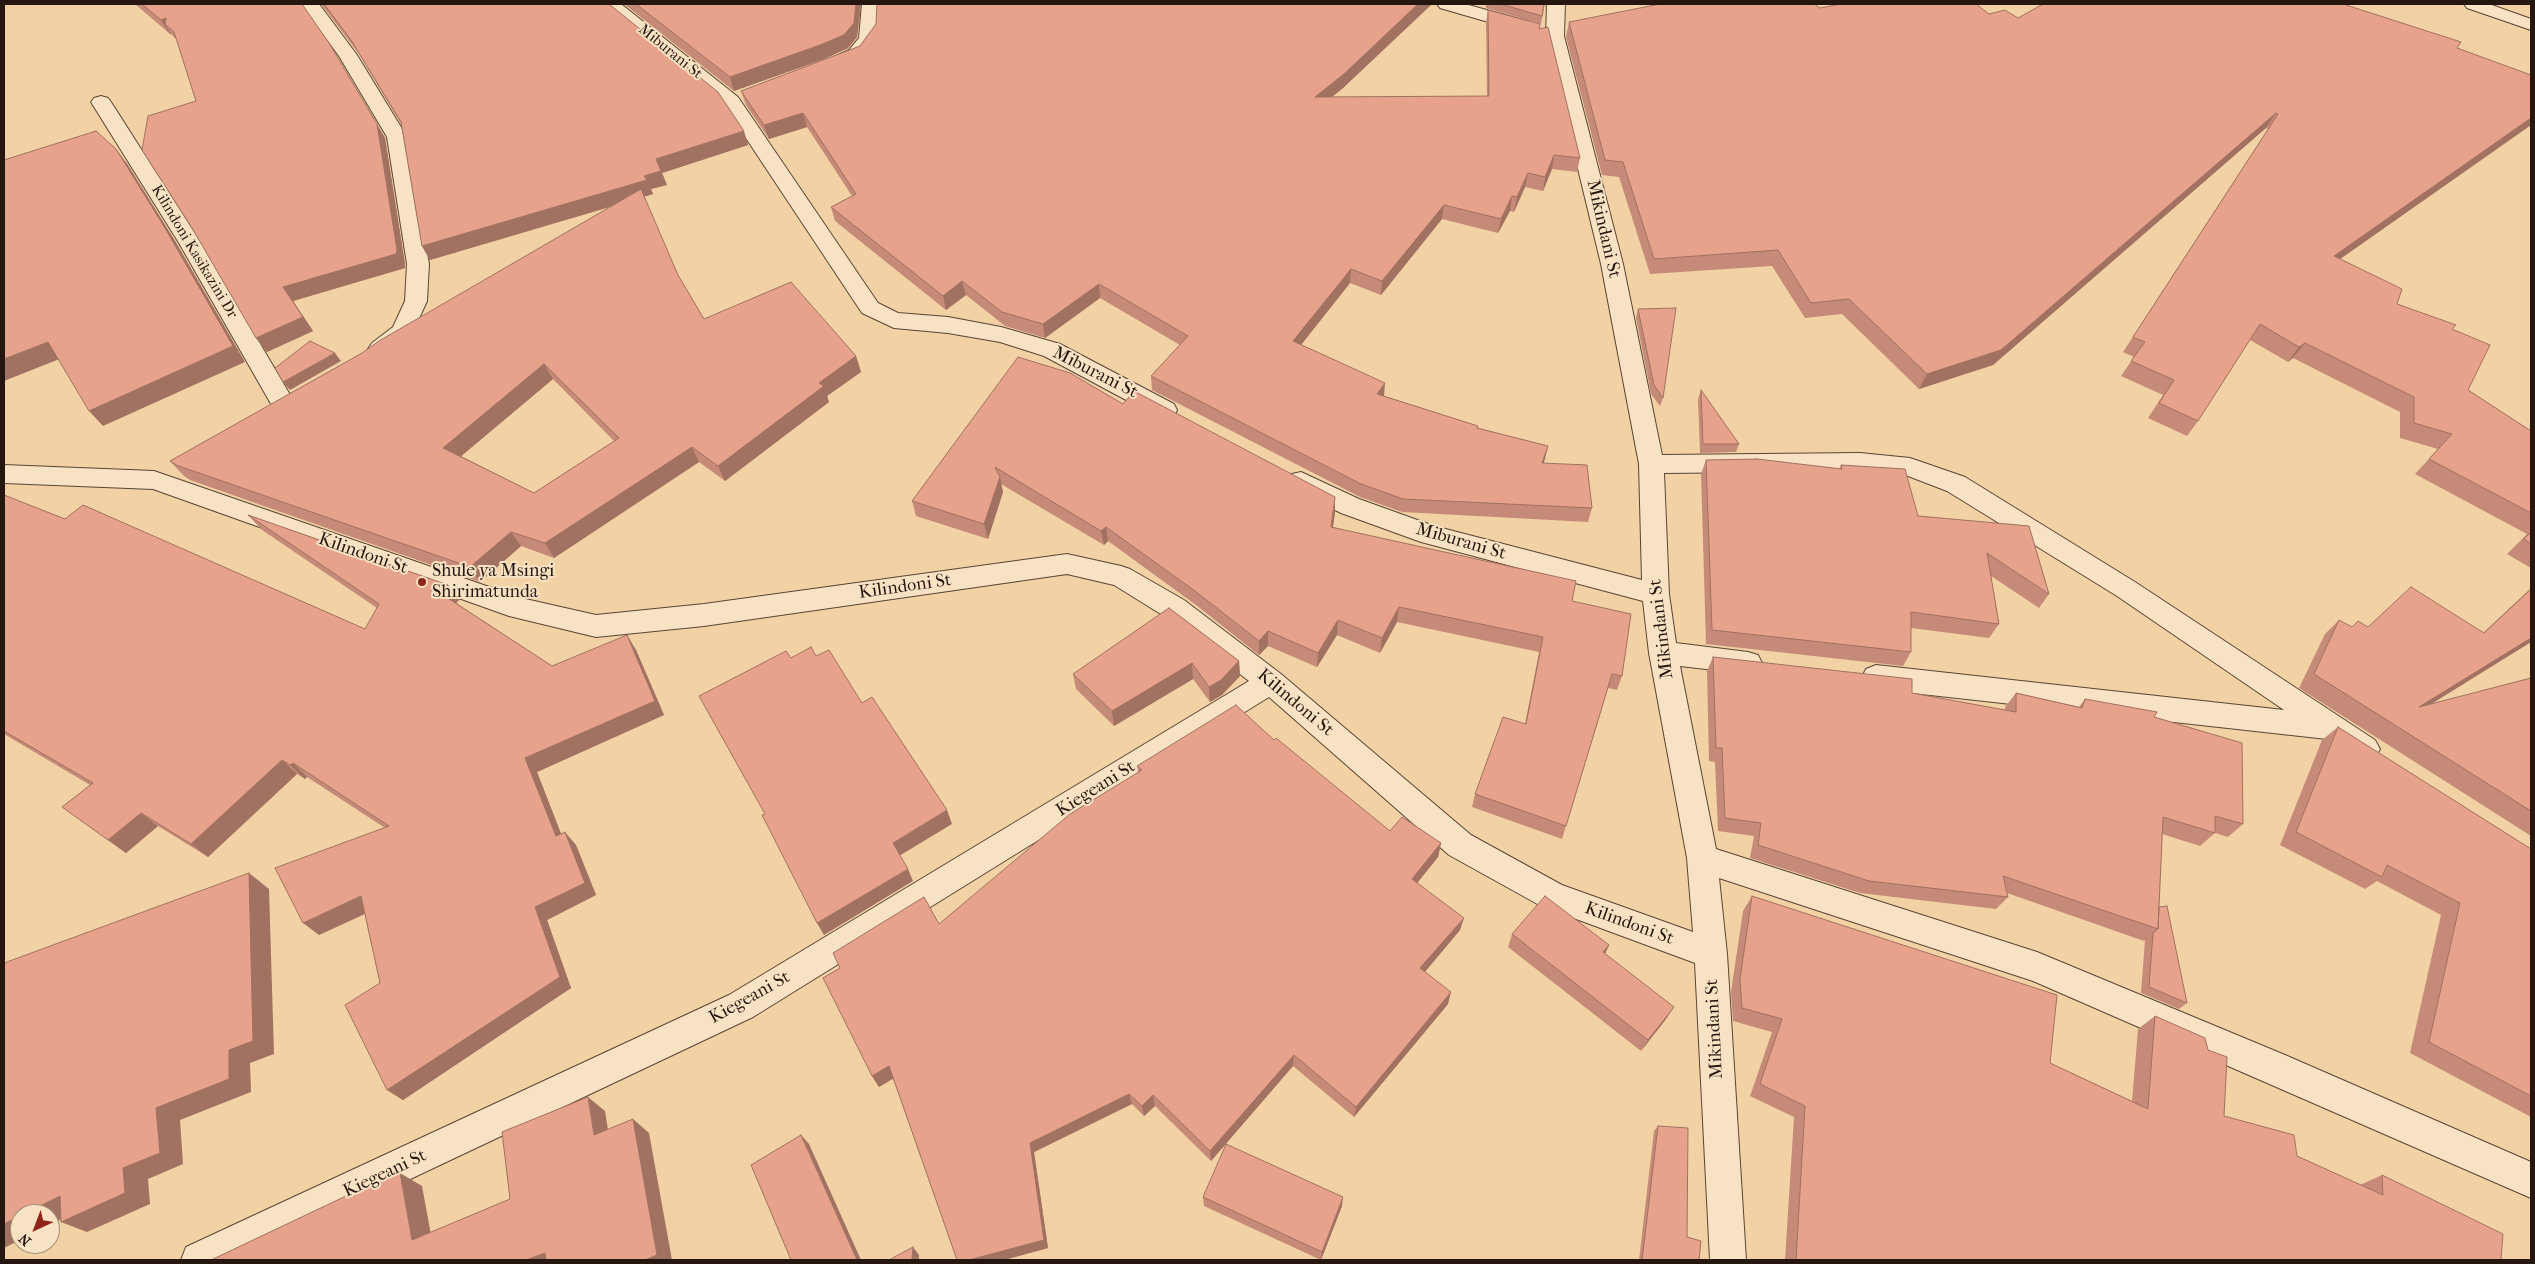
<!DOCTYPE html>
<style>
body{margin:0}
#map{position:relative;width:2535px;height:1264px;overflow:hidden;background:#f2d2a5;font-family:"IM FELL French Canon",serif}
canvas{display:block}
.frame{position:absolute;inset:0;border:5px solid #25160f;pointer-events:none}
.north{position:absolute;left:10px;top:1204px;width:50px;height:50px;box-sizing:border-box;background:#f7e2c4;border:1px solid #a3907c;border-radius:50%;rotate:223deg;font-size:14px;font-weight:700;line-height:20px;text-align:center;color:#25160f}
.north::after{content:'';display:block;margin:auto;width:18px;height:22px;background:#8f2418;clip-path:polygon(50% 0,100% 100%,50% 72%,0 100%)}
</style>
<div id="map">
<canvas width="2535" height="1264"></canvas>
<div class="frame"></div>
<div class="north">N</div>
</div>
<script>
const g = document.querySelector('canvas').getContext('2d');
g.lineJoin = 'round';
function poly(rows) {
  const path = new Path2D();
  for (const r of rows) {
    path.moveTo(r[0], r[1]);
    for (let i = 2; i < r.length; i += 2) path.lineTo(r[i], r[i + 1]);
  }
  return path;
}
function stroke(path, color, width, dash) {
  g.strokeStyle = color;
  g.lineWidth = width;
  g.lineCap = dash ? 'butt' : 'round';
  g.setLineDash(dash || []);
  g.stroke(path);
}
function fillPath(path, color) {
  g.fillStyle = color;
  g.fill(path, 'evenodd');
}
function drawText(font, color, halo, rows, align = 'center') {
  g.font = font + ' "IM FELL French Canon",serif';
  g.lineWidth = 4;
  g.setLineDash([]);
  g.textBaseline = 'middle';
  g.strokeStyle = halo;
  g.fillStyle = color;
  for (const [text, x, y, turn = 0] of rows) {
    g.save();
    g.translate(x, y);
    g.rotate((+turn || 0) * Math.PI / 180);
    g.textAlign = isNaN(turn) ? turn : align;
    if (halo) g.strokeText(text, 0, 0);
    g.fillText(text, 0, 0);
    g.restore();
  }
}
const street = poly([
 [301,4,319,4,357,55,407,137,429,264,427,301,411,336,388,355,380,357,372,355,368,349,372,343,393,327,405,301,407,264,387,137,339,56,301,4],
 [601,4,621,4,738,97,878,303,898,313,948,317,1001,327,1060,344,1174,404,1177,410,1174,416,1165,418,1156,416,1044,356,1000,342,948,333,894,328,862,313,724,105,601,4],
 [862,4,880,4,877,38,863,58,845,65,838,63,836,59,838,55,849,50,859,38,862,4],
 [1437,4,1465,4,1530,22,1532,26,1530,30,1523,32,1440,8,1437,4],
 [1547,4,1565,4,1564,36,1623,264,1662,455,1860,453,1910,458,1965,477,2135,582,2375,740,2380,749,2375,758,2365,761,2355,758,2327,739,1876,689,1866,685,1862,677,1866,669,1876,665,2284,710,2117,596,1947,491,1908,476,1860,471,1664,473,1669,594,1676,643,1748,652,1758,655,1762,663,1758,671,1748,674,1680,666,1716,849,2037,952,2285,1055,2531,1162,2531,1198,2033,981,1719,878,1727,954,1746,1260,1710,1260,1695,963,1541,906,1449,855,1269,697,753,1017,239,1260,181,1260,186,1247,729,995,1249,681,1164,616,1114,585,1067,574,704,626,596,637,509,616,153,489,4,483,4,465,154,471,521,598,596,615,704,604,1067,554,1121,566,1130,569,1184,600,1281,674,1471,835,1562,885,1693,932,1687,858,1649,653,1643,601,1421,542,1341,513,1292,488,1288,481,1292,474,1301,472,1359,499,1434,526,1642,580,1639,464,1601,264,1546,36,1547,4],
 [2464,4,2489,4,2531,19,2531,30,2467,8,2464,4],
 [101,96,108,98,111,102,201,243,296,405,293,411,284,413,275,411,179,243,91,102,94,98,101,96]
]);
stroke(street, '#584534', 2);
fillPath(street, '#f7e2c4');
fillPath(poly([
 [135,4,302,4,385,138,405,264,405,268,293,301,313,331,267,352,256,338,196,101,177,40,171,34,170,34],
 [321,4,609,4,748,145,662,173,667,185,651,189,653,194,644,197,678,275,704,319,856,356,861,372,827,396,829,402,725,481,699,462,554,558,521,546,480,582,190,480,184,476,170,461,362,353,610,207,430,260,422,246,401,124,359,54],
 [553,379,614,441,534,493,461,456],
 [624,4,861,4,857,37,848,48,824,59,734,91],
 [877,4,1432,4,1343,88,1332,97,1487,96,1486,23,1488,10,1539,29,1580,158,1577,172,1552,169,1543,191,1525,187,1514,212,1510,211,1498,233,1442,219,1381,295,1350,283,1301,345,1384,396,1478,426,1478,428,1548,446,1543,463,1592,508,1588,522,1402,512,1360,497,1152,390,1151,376,1180,345,1100,298,1045,338,1005,326,966,295,946,310,835,221,831,207,852,196,807,127,769,139,746,105,741,91,860,46,876,24],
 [1486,4,1545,4,1541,24,1486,8],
 [1820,8,1989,14,2018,18,2457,48,2531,125,2340,259,2397,304,2453,329,2468,390,2531,431,2531,568,2507,554,2527,534,2415,474,2438,449,2400,438,2400,412,2293,358,2288,362,2250,340,2198,421,2187,436,2148,418,2163,395,2121,376,2134,357,2123,352,2268,129,2266,128,1993,365,1919,389,1842,314,1805,318,1772,266,1650,274,1619,177,1602,175,1566,37,1569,22],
 [1638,309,1663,398,1660,406,1651,394,1636,318],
 [1701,390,1739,444,1736,452,1700,453,1698,399],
 [1123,404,1335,512,1333,527,1572,601,1622,676,1617,690,1608,688,1562,839,1472,807,1475,794,1525,724,1539,652,1397,622,1380,653,1337,635,1317,667,1268,646,1259,655,1196,605,1108,541,1104,545,1001,484,1003,492,988,539,916,516,912,501],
 [1706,460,1839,469,1841,465,1918,516,2029,526,2049,594,2039,608,1991,576,1999,624,1989,638,1911,628,1911,652,1903,666,1706,644,1701,474],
 [4,495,65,519,365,629,377,608,262,530,248,515,448,585,459,600,456,603,552,666,636,650,664,715,537,772,561,834,576,845,596,895,547,920,571,988,403,1100,387,1090,380,983,365,914,319,935,385,828,307,777,305,779,297,774,208,857,158,826,126,853,62,807,90,785,4,734],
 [2531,588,2531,642,2430,705,2531,678,2531,836,2299,688,2325,634,2339,620,2352,627,2483,633],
 [1169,608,1239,661,1240,676,1222,695,1210,702,1193,679,1114,726,1076,689,1073,674],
 [1713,657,2005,710,2005,707,2016,693,2079,707,2085,699,2154,717,2243,824,2228,837,2215,833,2200,846,2162,834,2159,907,2187,1003,2179,1009,2141,993,2145,940,2144,941,2007,893,2008,897,1996,909,1860,893,1750,858,1754,836,1718,831,1715,762,1709,761,1707,671],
 [2338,727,2531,849,2531,1117,2410,1053,2441,915,2377,881,2365,889,2280,845,2322,740],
 [1274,740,1390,831,1441,843,1438,857,1417,883,1460,930,1425,972,1448,1004,1354,1117,1293,1066,1211,1161,1155,1106,1144,1116,1132,1104,1034,1152,1048,1248,1004,1260,957,1260,893,1078,879,1087,872,1076,939,924,1138,772,1137,766],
 [1752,896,2050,1063,2132,1101,2138,1029,2155,1016,2224,1116,2297,1156,2360,1185,2382,1175,2501,1260,1785,1260,1794,1117,1750,1096,1772,1032,1733,1021,1731,992,1743,911],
 [1512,934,1609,945,1605,954,1666,1019,1641,1051,1508,947],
 [1658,1126,1687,1237,1699,1260,1639,1260,1654,1131],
 [1203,1197,1342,1206,1321,1260,1204,1206]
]), '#c68b78');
fillPath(poly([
 [856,4,861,4,857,37,848,48,824,59,734,91,730,77],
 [1418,4,1432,4,1343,88,1314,111,1315,97],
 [166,18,165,24,171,34,170,34,161,20],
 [803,113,807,127,769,139,764,125],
 [2276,113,2266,128,1993,365,1919,389,1927,374],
 [2531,118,2531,125,2323,271,2334,256],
 [377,124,385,138,405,264,405,268,293,301,313,331,267,352,256,338,283,287],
 [744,131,748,145,662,173,667,185,651,189,653,194,430,260,422,246,656,159],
 [116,149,128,165,177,244,245,362,103,426,89,411],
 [1554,155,1552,169,1543,191,1545,177],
 [1528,173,1525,187,1514,212,1517,197],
 [1512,196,1510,211,1498,233,1501,219],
 [1444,205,1442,219,1381,295,1382,281],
 [1351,269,1350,283,1293,355,1293,341],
 [962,281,966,295,946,310,943,296],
 [1099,284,1100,298,1045,338,1043,324],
 [48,342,62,358,4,381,4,359],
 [2305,343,2293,358,2288,362,2299,347],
 [335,353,341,361,290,390,283,382],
 [856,356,861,372,827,396,829,402,725,481,718,466,819,383],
 [544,364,553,379,453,463,443,448],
 [1385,383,1384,397,1377,394],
 [1548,446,1545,459,1539,477,1542,463],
 [692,447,699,462,554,558,545,543],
 [1000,477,1003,492,988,539,984,524],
 [1335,497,1335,512,1331,542,1331,527],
 [1106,527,1108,541,1104,545,1101,531],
 [511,532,521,546,480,582,470,567],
 [448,585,459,600,451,608,440,593],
 [1399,607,1397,622,1380,653,1382,638],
 [1338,620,1337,635,1317,667,1318,653],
 [1268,631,1268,646,1259,655,1259,641],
 [627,635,636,650,664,715,537,772,567,849,556,836,525,758],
 [2531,638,2531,642,2403,721,2419,707],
 [1239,661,1240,676,1222,695,1210,702,1209,687],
 [1192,663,1193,679,1114,726,1112,711],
 [282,760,297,774,208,857,191,844],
 [293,763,307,777,305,779,290,765],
 [947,810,952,824,899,856,893,843],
 [141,813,158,826,126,853,108,840],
 [565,832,576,845,596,895,547,920,571,988,403,1100,387,1090,535,907],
 [1441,843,1438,857,1410,892,1412,879],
 [908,869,913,881,824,935,817,923],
 [249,873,269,889,274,1054,250,1063,251,1092,180,1120,183,1164,148,1179,150,1204,87,1232,61,1222,156,1108,229,1050],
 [361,896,375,909,319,935,303,923],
 [1464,918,1460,930,1418,980,1420,968],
 [1609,945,1603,958,1603,952],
 [1451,992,1448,1004,1354,1117,1356,1107],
 [1674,1007,1666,1019,1641,1051,1648,1040],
 [1294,1055,1293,1066,1211,1161,1210,1151],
 [889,1066,896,1077,879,1087,872,1076],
 [1129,1094,1132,1104,1034,1152,1048,1248,1004,1260,969,1260,1030,1143],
 [1153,1095,1155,1106,1144,1116,1142,1106],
 [588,1097,605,1111,611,1148,594,1135],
 [633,1119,649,1133,672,1260,645,1260],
 [801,1135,809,1144,861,1260,857,1260],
 [400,1173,422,1186,434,1251,412,1240],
 [60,1196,86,1207,50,1225,50,1214,24,1214],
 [1343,1197,1342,1206,1321,1260,1322,1252],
 [20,1216,20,1240,4,1248,4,1224],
 [913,1247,919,1255,919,1260,912,1260],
 [545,1253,558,1260,526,1260]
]), '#a17161');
const building = poly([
 [142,4,302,4,329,43,377,124,397,250,396,254,283,287,303,317,256,338,192,228,142,150,148,116,196,101,174,32,165,24,166,18,161,20,142,4],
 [324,4,609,4,718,92,744,131,656,159,661,171,644,176,647,180,422,246,401,122,351,40,324,4],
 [636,4,856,4,854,23,844,35,820,45,730,77,636,4],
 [877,4,1418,4,1344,74,1315,97,1489,96,1488,10,1540,24,1539,29,1548,27,1580,158,1554,155,1545,177,1528,173,1517,197,1512,196,1501,219,1444,205,1382,281,1351,269,1293,341,1385,383,1377,394,1478,426,1477,428,1548,446,1542,463,1587,465,1592,508,1403,499,1361,484,1151,376,1188,336,1099,284,1043,324,1002,312,962,281,943,296,831,207,856,194,803,113,764,125,741,91,860,46,876,24,877,4],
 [1501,4,1544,4,1542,16,1501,4],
 [1660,4,1814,4,1820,8,1841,4,1976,4,1989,14,2005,10,2018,18,2043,4,2343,4,2461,42,2457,48,2531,75,2531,118,2334,256,2402,289,2397,304,2456,325,2452,329,2490,345,2468,390,2531,431,2531,513,2429,459,2452,434,2414,423,2414,397,2305,343,2299,347,2260,324,2198,421,2159,403,2174,380,2131,361,2145,342,2133,337,2278,114,2276,113,2001,350,1927,374,1849,299,1811,303,1778,250,1654,259,1623,162,1605,160,1569,22,1660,4],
 [96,131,116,149,165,228,233,346,89,411,48,342,4,359,4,160,96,131],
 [641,189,678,275,704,319,791,282,856,356,819,383,824,386,718,466,692,447,545,543,511,532,470,567,176,465,170,461,362,353,379,341,641,189],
 [544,364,619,438,534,493,443,448,544,364],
 [1676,308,1663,398,1654,385,1638,309,1676,308],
 [310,341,335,353,283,382,275,368,310,341],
 [1018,357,1070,373,1123,404,1134,391,1335,497,1331,527,1576,581,1572,601,1631,614,1622,676,1612,674,1566,826,1475,794,1503,717,1526,724,1543,637,1399,607,1382,638,1338,620,1318,653,1268,631,1259,641,1195,591,1106,527,1101,531,995,467,1000,477,984,524,912,501,1018,357],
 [1701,390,1739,444,1703,444,1701,390],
 [1757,459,1842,469,1841,465,1905,469,1918,516,2029,526,2049,594,1987,553,1999,624,1911,612,1911,652,1712,630,1706,460,1757,459],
 [4,495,65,519,83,505,365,629,379,604,248,515,448,585,440,593,552,666,627,635,655,701,525,758,556,836,565,832,585,883,535,907,560,977,387,1090,345,1005,380,983,361,896,303,923,275,868,389,826,293,763,290,765,282,760,191,844,141,813,108,840,62,807,93,783,4,731,4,495],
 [2531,532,2531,544,2524,539,2531,532],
 [2411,587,2484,633,2531,589,2531,638,2419,707,2531,678,2531,811,2314,674,2339,620,2352,627,2358,621,2368,627,2411,587],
 [1169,608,1239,661,1221,680,1209,687,1192,663,1112,711,1073,674,1169,608],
 [811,647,816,656,829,650,862,703,872,697,947,810,893,843,908,869,817,923,762,815,765,814,699,696,786,651,791,658,811,647],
 [1713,657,1912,679,1912,693,2016,712,2016,693,2082,708,2085,699,2157,712,2154,717,2242,743,2243,824,2215,816,2215,833,2163,817,2158,929,2003,876,2008,897,1869,881,1758,845,1761,823,1725,818,1722,748,1716,748,1713,657],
 [1236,705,1274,740,1276,738,1390,831,1402,817,1441,843,1412,879,1464,918,1420,968,1451,992,1356,1107,1294,1055,1210,1151,1153,1095,1142,1106,1129,1094,1030,1143,1044,1240,969,1260,957,1260,889,1066,872,1076,823,978,840,968,833,953,924,897,939,924,1070,814,1142,770,1137,766,1236,705],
 [2338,727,2531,849,2531,1096,2429,1042,2460,903,2387,865,2382,877,2296,832,2338,727],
 [249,873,253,1041,229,1050,229,1079,156,1108,160,1153,123,1168,125,1193,61,1222,60,1196,24,1214,20,1214,20,1216,4,1224,4,963,249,873],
 [1545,896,1609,945,1603,952,1674,1007,1648,1040,1512,934,1545,896],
 [1752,896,2057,995,2050,1063,2148,1109,2155,1016,2205,1038,2208,1050,2227,1057,2224,1116,2294,1135,2297,1156,2383,1195,2382,1175,2503,1234,2501,1260,1796,1260,1805,1106,1760,1084,1782,1019,1742,1008,1740,979,1752,896],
 [2167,906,2187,1003,2149,987,2153,933,2158,929,2159,907,2167,906],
 [588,1097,594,1135,633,1119,657,1255,645,1260,546,1260,545,1253,526,1260,211,1260,365,1187,400,1173,412,1240,510,1199,502,1132,588,1097],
 [1658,1126,1688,1128,1687,1237,1701,1241,1699,1260,1642,1260,1658,1126],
 [801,1135,857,1260,791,1260,751,1165,801,1135],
 [1226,1144,1343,1197,1322,1252,1203,1197,1226,1144],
 [913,1247,912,1260,889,1260,913,1247]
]);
fillPath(building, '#e6a28b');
stroke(building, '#a17161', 1);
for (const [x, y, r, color] of [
 [422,582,5,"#8f2418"]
]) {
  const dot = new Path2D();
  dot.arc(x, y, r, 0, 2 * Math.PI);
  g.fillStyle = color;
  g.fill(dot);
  stroke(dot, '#f7e2c4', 2);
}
drawText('15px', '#25160f', '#f7e2c4', [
 ["Miburani St",670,52,39],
 ["Kilindoni Kasikazini Dr",194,252,59]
]);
drawText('18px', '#25160f', '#f7e2c4', [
 ["Mikindani St",1603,229,77],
 ["Miburani St",1095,373,27],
 ["Miburani St",1461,542,16],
 ["Kilindoni St",363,554,19],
 ["Kilindoni St",905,587,-8],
 ["Mikindani St",1662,629,-97],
 ["Kilindoni St",1295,703,40],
 ["Kiegeani St",1096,789,-32],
 ["Kilindoni St",1629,924,20],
 ["Kiegeani St",750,998,-29],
 ["Mikindani St",1715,1029,-93],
 ["Kiegeani St",385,1174,-25]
]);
drawText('18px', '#25160f', '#f7e2c4', [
 ["Shule ya Msingi",432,572],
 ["Shirimatunda",432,593]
], 'left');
</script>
